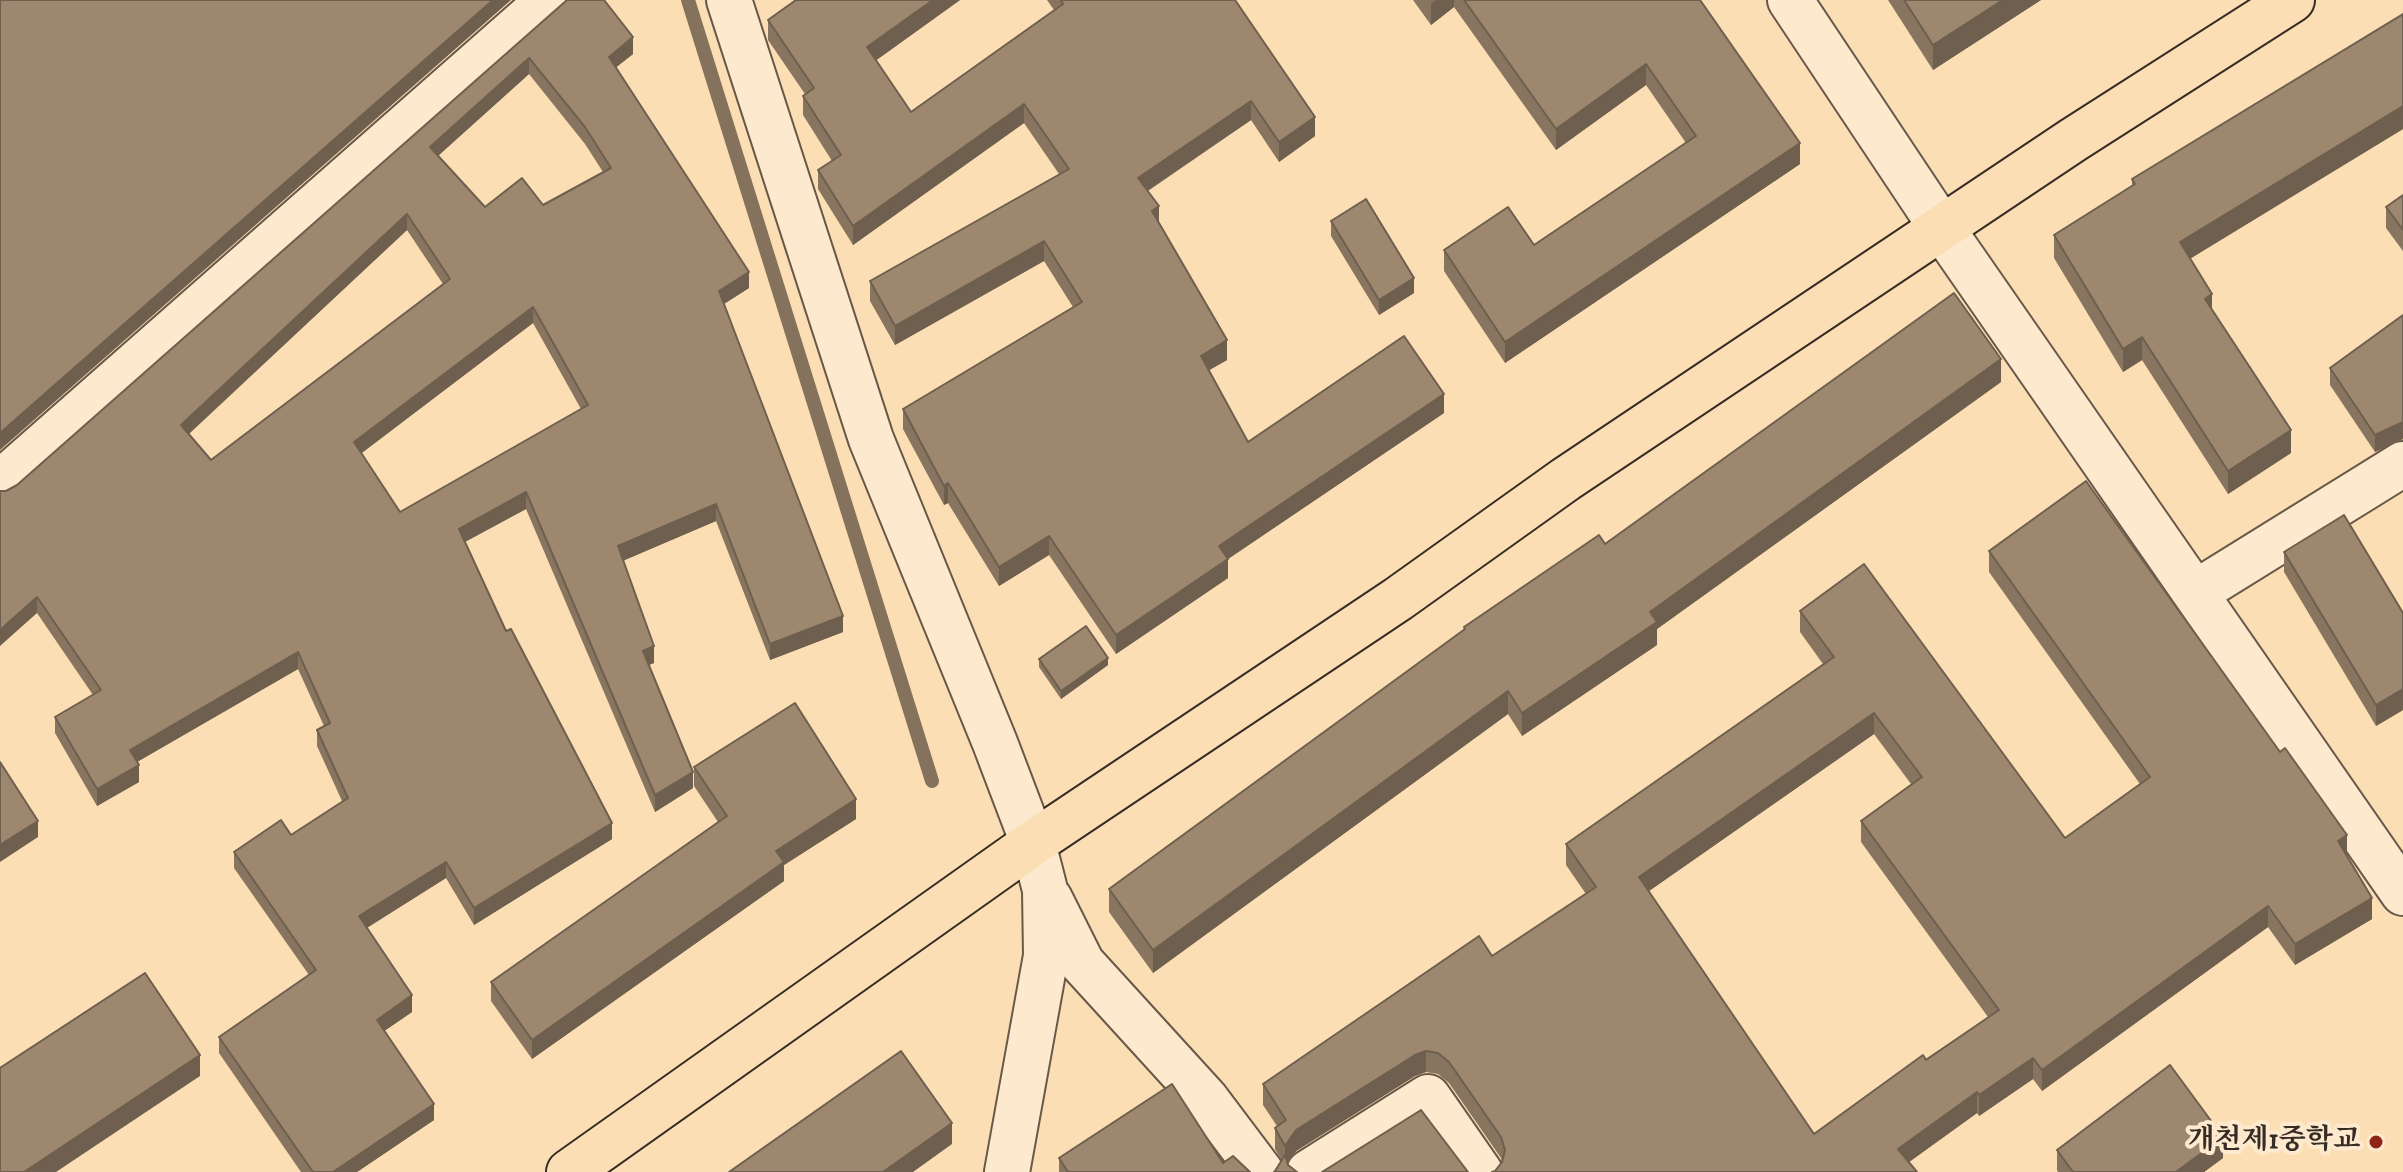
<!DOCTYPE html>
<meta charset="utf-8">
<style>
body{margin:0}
canvas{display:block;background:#fcdeb4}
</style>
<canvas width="2403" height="1172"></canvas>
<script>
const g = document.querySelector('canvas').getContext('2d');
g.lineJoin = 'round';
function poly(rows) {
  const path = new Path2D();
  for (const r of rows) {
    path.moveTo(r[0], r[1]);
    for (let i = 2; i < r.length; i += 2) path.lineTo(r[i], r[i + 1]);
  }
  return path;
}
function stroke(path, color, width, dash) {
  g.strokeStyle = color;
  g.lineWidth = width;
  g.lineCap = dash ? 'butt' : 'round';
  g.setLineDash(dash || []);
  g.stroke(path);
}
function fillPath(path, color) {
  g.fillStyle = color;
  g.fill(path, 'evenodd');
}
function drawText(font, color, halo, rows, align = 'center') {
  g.font = font + ' "IM FELL DW Pica","Noto Serif KR",serif';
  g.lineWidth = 8;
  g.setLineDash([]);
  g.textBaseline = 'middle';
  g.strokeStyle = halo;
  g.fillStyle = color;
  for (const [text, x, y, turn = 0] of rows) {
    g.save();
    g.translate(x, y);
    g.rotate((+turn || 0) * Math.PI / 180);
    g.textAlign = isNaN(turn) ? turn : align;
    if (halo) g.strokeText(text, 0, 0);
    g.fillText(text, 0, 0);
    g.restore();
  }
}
stroke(poly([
 [688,0,932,781]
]), '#85725d', 14);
const minor = poly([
 [729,0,871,439,995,743,1033,843,1045,890,1046,956,1007,1172],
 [1790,0,1941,227,2403,893],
 [0,483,549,0],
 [2195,593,2403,464],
 [1050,899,1082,963,1206,1099,1261,1172],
 [1309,1172,1428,1097,1480,1172]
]);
const major = poly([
 [569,1172,1033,843,1398,599,1566,479,2073,140,2292,0]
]);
stroke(minor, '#685849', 48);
stroke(major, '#372b25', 48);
stroke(minor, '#fdeace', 44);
stroke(major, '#fcdeb4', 44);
fillPath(poly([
 [796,0,960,0,876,60,911,112,1054,10,1047,0,1235,0,1315,136,1279,162,1251,120,1148,191,1159,224,1227,360,1209,370,1248,442,1444,413,1228,559,1228,578,1116,654,1049,555,999,586,948,503,944,505,903,429,903,409,1073,307,1044,261,895,345,870,301,870,281,1059,174,1024,123,853,245,818,189,818,170,832,161,803,115,803,96,805,94,768,40,768,20],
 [1413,0,1700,0,1800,164,1505,363,1444,271,1444,250,1534,245,1686,143,1646,85,1556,150,1454,7,1431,25],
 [1888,0,2041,0,1933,70],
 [566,2,633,54,616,67,749,288,724,304,843,632,770,660,716,521,624,560,654,663,649,665,693,788,655,812,526,509,465,542,506,631,612,839,474,925,446,878,366,928,412,1012,384,1031,434,1120,357,1172,301,1172,219,1053,219,1037,309,975,234,868,234,852,291,835,342,801,317,746,317,730,324,726,298,669,137,762,139,782,97,806,55,733,55,717,93,695,37,613,6,491,17,485],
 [529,74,585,144,603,172,543,205,485,207,438,156],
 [407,230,443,284,211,460,189,434],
 [533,323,581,409,400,512,361,453],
 [2403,14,2403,129,2190,258,2212,310,2291,453,2228,494,2142,360,2123,372,2054,258,2054,235,2132,187,2132,179],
 [2403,195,2403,251,2386,228,2386,207],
 [1331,221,1414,293,1379,315,1331,236],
 [2330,368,2403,439,2375,452,2330,385],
 [2001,382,1657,629,1657,645,1522,736,1508,714,1153,973,1109,912,1109,889,1464,630,1464,627,1605,544],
 [1989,551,2347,856,2372,919,2295,965,2268,927,2042,1091,2033,1079,1979,1116,1977,1113,1909,1162,1495,1171,1502,1162,1501,1158,1449,1083,1438,1074,1426,1072,1415,1076,1296,1151,1288,1163,1282,1161,1275,1149,1275,1128,1277,1126,1263,1105,1263,1084,1492,956,1586,894,1566,865,1566,844,1823,664,1800,632,1800,611,2065,838,2140,784,1989,572],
 [1874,734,1911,784,1861,821,1861,842,1988,1017,1814,1134,1649,891],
 [2284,552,2403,613,2403,710,2376,726,2284,572],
 [1039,659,1108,665,1061,699,1039,667],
 [694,767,856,819,784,865,784,881,532,1059,491,1001,491,982,718,822,694,786],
 [2057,1150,2223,1158,2204,1172,2058,1172,2057,1170],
 [1059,1158,1223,1163,1250,1172,1059,1172]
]), '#87755f');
fillPath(poly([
 [493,0,511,0,0,450,0,433],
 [933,0,960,0,867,67,867,47],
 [1436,0,1454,0,1454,7,1431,25,1431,4],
 [2003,0,2041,0,1933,70,1933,45],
 [633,37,633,54,609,73,609,57],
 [529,58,529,74,430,163,430,147],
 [1646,64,1646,85,1556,150,1556,129],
 [1251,101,1251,120,1138,197,1138,178],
 [1024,104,1024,123,853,245,853,226],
 [2403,106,2403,129,2180,265,2180,242],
 [1315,117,1315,136,1279,162,1279,142],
 [1800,143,1800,164,1505,363,1505,342],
 [1159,206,1159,226,1152,211],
 [407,214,407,230,181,441,181,425],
 [1044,241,1044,261,895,345,895,326],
 [749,272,749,288,719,307,719,291],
 [1414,278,1414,293,1379,315,1379,300],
 [2212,294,2212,317,2205,299],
 [533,307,533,323,354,459,354,442],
 [2142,337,2142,360,2123,372,2123,349],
 [1227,340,1227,360,1201,375,1201,356],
 [2001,359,2001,382,1657,629,1657,645,1522,736,1522,713,1650,612],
 [1444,394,1444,413,1228,559,1228,578,1116,654,1116,635,1219,546],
 [2403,422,2403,439,2375,452,2375,435],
 [2291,430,2291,453,2228,494,2228,471],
 [948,483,948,503,944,505,944,486],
 [526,492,526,509,459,545,459,529],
 [716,504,716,521,618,563,618,546],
 [1049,536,1049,555,999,586,999,567],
 [37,597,37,613,0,646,0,630],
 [843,616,843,632,770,660,770,644],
 [654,646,654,663,643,667,643,651],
 [298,652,298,669,130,766,130,750],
 [1108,658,1108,665,1061,699,1061,691],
 [2403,689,2403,710,2376,726,2376,705],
 [1508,691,1508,714,1153,973,1153,950],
 [1874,713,1874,734,1639,898,1639,877],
 [139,765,139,782,97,806,97,789],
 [693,772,693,788,655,812,655,795],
 [856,799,856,819,784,865,784,881,532,1059,532,1040,776,851],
 [38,821,38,837,0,862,0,845],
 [612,823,612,839,474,925,474,908],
 [2347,835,2347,856,2338,841],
 [446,862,446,878,359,933,359,916],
 [2372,898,2372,919,2295,965,2295,944],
 [2268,906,2268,927,2042,1091,2042,1070],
 [412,995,412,1012,377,1036,377,1020],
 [1426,1051,1426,1072,1415,1076,1296,1151,1285,1167,1285,1146,1296,1130,1415,1055],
 [200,1055,200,1076,56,1172,24,1172],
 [2033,1058,2033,1079,1979,1116,1979,1095],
 [1977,1092,1977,1113,1898,1170,1898,1149],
 [434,1104,434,1120,357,1172,333,1172],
 [952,1123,952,1144,913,1172,883,1172],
 [2223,1137,2223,1158,2204,1172,2176,1172]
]), '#6e5f4e');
const building = poly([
 [0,0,493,0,0,433,0,0],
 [567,0,604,0,633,37,609,57,749,272,719,291,843,616,770,644,716,504,618,546,654,646,643,651,693,772,655,795,526,492,459,529,506,631,511,629,612,823,474,908,446,862,359,916,412,995,377,1020,434,1104,333,1172,313,1172,219,1037,316,970,234,852,281,820,291,835,348,798,317,730,330,723,298,652,130,750,139,765,97,789,55,717,101,690,37,597,0,630,0,491,6,491,17,485,567,0],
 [529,58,585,127,611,168,543,205,522,178,485,207,430,147,529,58],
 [407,214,450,279,211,460,181,425,407,214],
 [533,307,588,405,400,512,354,442,533,307],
 [796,0,933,0,867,47,911,112,1063,4,1061,0,1235,0,1315,117,1279,142,1251,101,1138,178,1159,206,1152,211,1227,340,1201,356,1248,442,1404,336,1444,394,1219,546,1228,559,1116,635,1049,536,999,567,948,483,944,486,903,409,1082,302,1044,241,895,326,870,281,1069,169,1024,104,853,226,818,170,841,155,803,96,814,88,768,20,796,0],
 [1464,0,1700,0,1800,143,1505,342,1444,250,1508,207,1534,245,1696,136,1646,64,1556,129,1464,0],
 [1904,0,2003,0,1933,45,1904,0],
 [2403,14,2403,106,2180,242,2212,294,2205,299,2291,430,2228,471,2142,337,2123,349,2054,235,2135,184,2132,179,2403,14],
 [2403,195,2403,230,2386,207,2403,195],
 [1366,199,1414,278,1379,300,1331,221,1366,199],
 [1954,293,2001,359,1650,612,1657,622,1522,713,1508,691,1153,950,1109,889,1465,629,1464,627,1599,535,1605,544,1954,293],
 [2403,315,2403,422,2375,435,2330,368,2403,315],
 [2086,481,2280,752,2285,748,2347,835,2338,841,2372,898,2295,944,2268,906,2042,1070,2033,1058,1979,1095,1977,1092,1898,1149,1917,1172,1492,1172,1495,1171,1502,1162,1505,1150,1501,1137,1449,1062,1438,1053,1426,1051,1415,1055,1296,1130,1285,1146,1275,1128,1286,1120,1263,1084,1479,936,1492,956,1596,887,1566,844,1834,657,1800,611,1864,564,2065,838,2150,777,1989,551,2086,481],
 [1874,713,1922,777,1861,821,1999,1010,1926,1060,1923,1055,1814,1134,1639,877,1874,713],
 [2344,515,2403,613,2403,689,2376,705,2284,552,2344,515],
 [1086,626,1108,658,1061,691,1039,659,1086,626],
 [795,703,856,799,776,851,784,862,532,1040,491,982,727,816,694,767,795,703],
 [0,762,38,821,0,845,0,762],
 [145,973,200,1055,24,1172,0,1172,0,1068,145,973],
 [901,1051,952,1123,883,1172,729,1172,901,1051],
 [2170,1065,2223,1137,2176,1172,2073,1172,2057,1150,2170,1065],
 [1172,1084,1223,1163,1233,1156,1250,1172,1068,1172,1059,1158,1172,1084],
 [1421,1110,1468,1172,1322,1172,1421,1110],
 [1285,1155,1288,1165,1297,1172,1274,1172,1275,1171,1285,1155]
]);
fillPath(building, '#9d886f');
stroke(building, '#6e5f4e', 2);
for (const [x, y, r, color] of [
 [2376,1142,8,"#8f2418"]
]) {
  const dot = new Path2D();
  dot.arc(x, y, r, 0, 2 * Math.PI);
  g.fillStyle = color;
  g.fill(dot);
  stroke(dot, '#fdeace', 3);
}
drawText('bold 28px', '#372b25', '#fdeace', [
 ["개천제1중학교",2360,1142]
], 'right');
</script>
